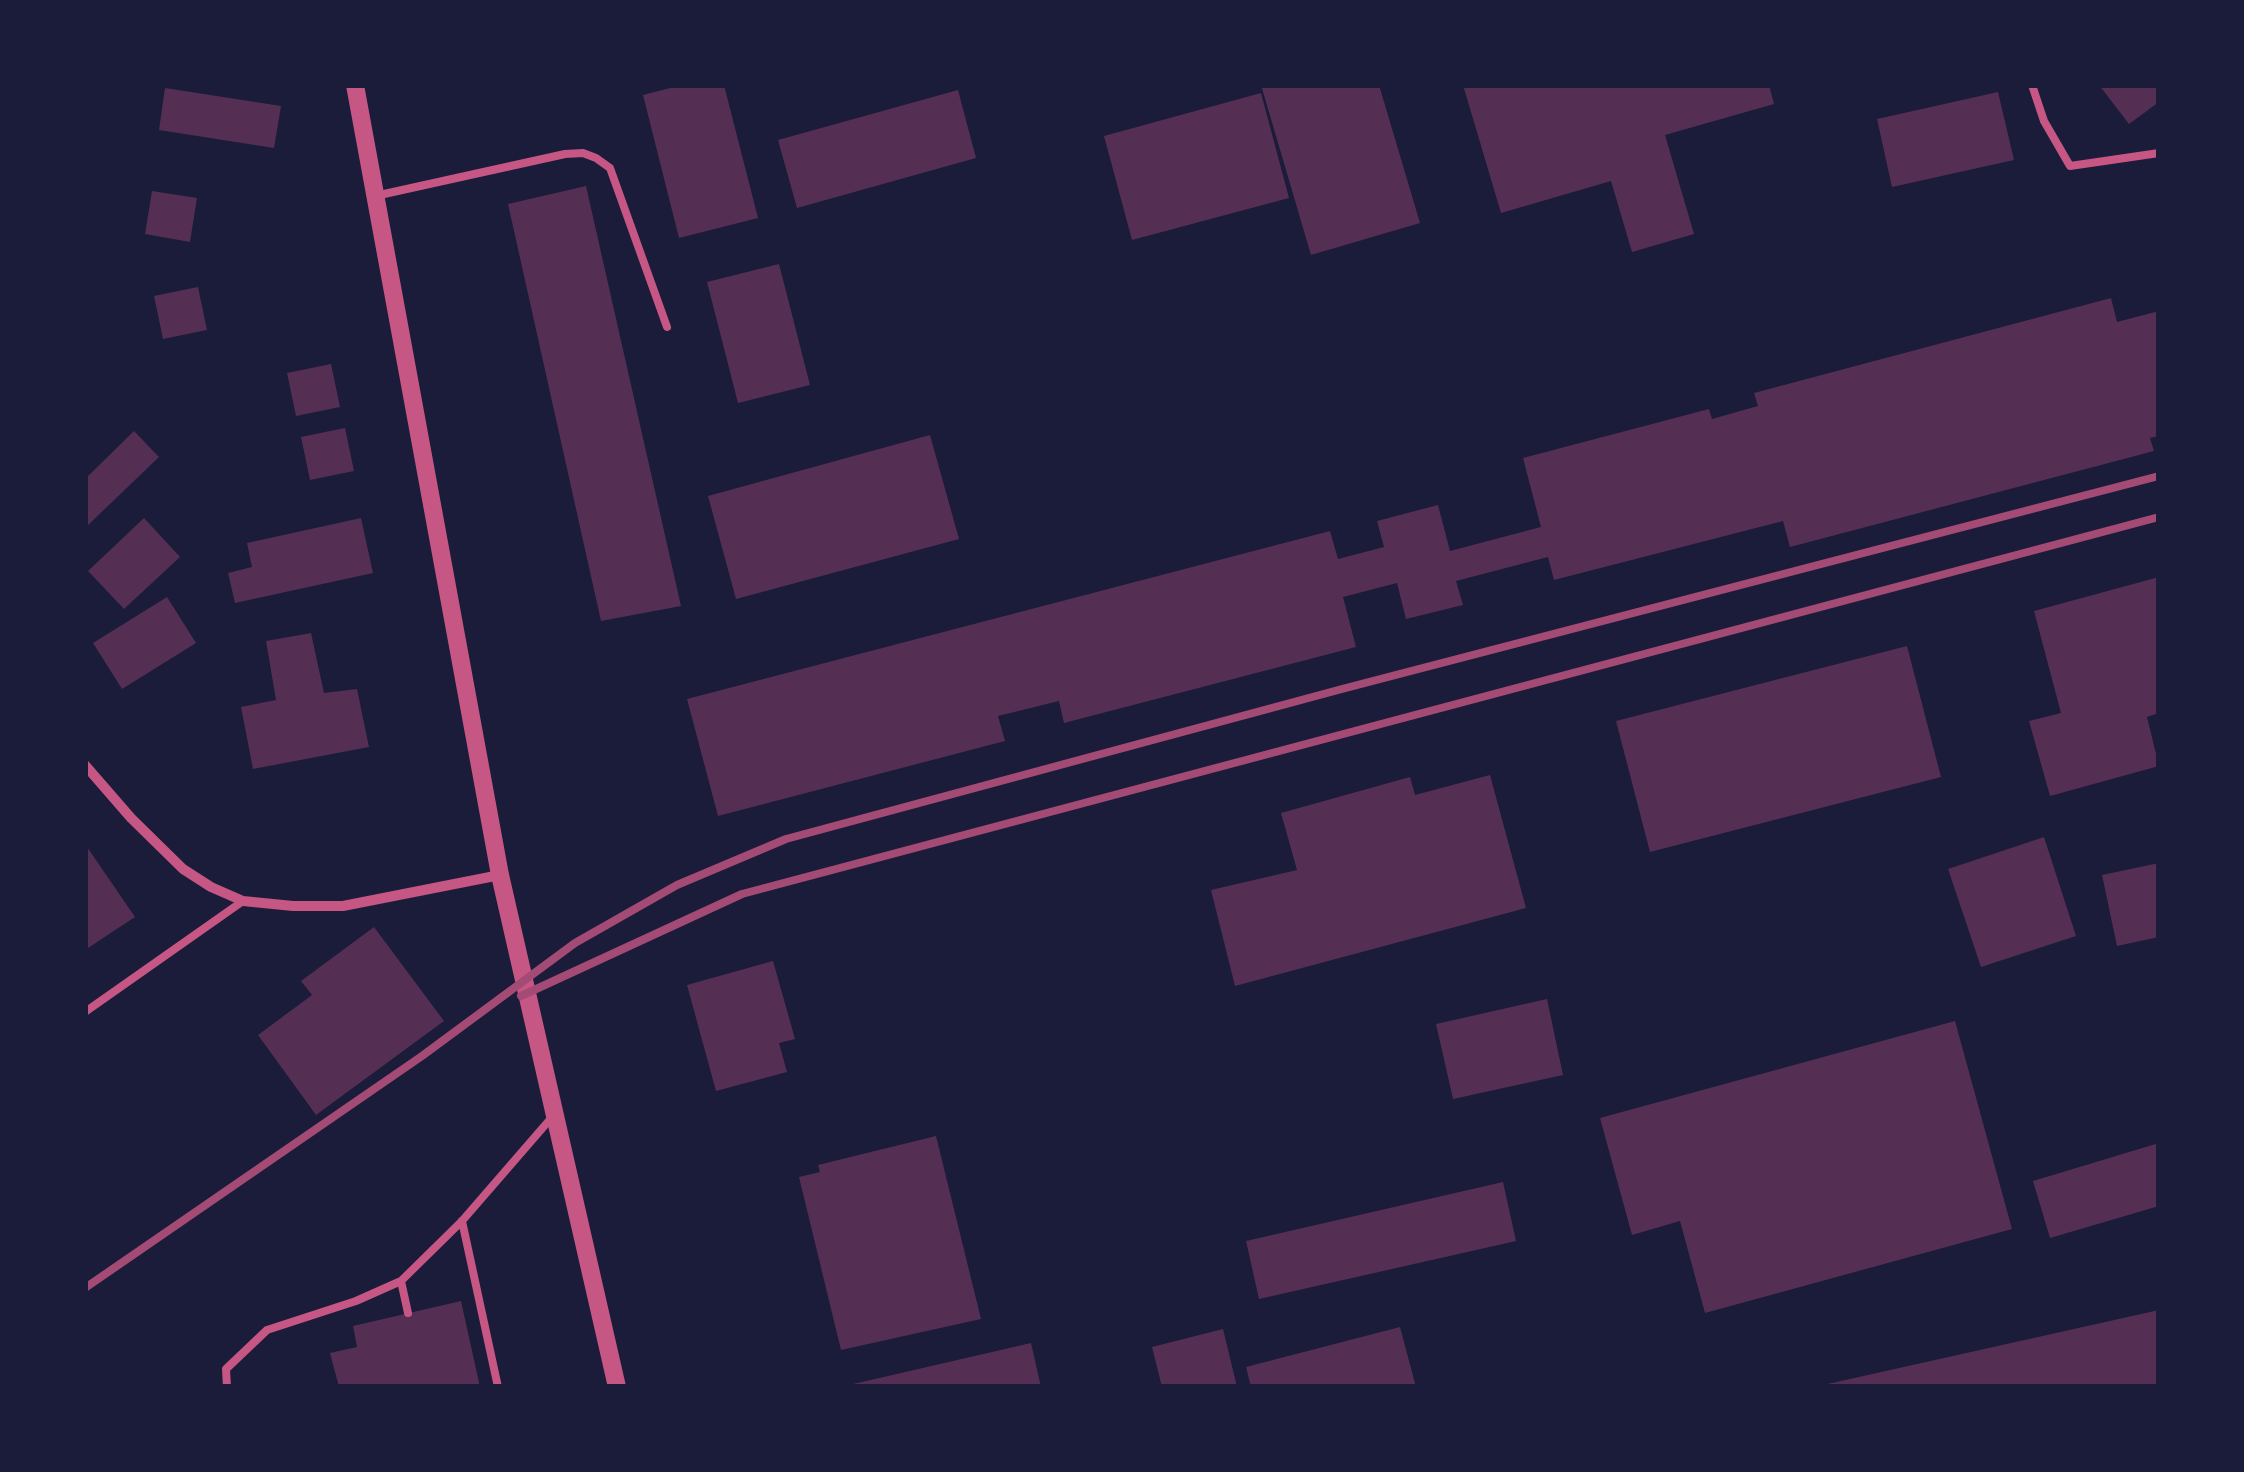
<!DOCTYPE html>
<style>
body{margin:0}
#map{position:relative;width:2244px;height:1472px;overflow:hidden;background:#1b1b3a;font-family:"Golos Text",sans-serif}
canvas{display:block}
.frame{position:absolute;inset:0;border:88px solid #1b1b3a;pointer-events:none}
</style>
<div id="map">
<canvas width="2244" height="1472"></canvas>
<div class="frame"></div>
</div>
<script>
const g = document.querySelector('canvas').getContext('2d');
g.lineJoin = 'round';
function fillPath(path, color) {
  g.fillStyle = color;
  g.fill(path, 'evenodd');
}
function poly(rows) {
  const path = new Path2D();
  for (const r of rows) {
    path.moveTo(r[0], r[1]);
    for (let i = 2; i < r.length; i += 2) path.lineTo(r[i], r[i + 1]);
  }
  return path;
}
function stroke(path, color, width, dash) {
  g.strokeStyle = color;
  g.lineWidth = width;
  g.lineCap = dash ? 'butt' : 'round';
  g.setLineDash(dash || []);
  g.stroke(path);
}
fillPath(poly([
 [682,85,724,85,758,218,679,238,643,95],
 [1261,85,1379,85,1420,223,1311,255],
 [1463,85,1769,85,1774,104,1665,135,1694,234,1632,252,1611,181,1501,213],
 [2099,85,2159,85,2159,102,2129,124],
 [165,88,281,106,274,148,159,130],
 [958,90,976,158,797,208,778,140],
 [1998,92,2014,160,1892,187,1877,119],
 [1261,93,1289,198,1132,240,1104,136],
 [586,186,681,606,601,621,508,204],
 [152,191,197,198,190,242,145,234],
 [779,264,810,385,738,403,707,282],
 [198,287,207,330,163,339,154,296],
 [2111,298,2117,322,2159,311,2159,436,2150,438,2154,451,1790,547,1783,521,1554,580,1548,557,1456,581,1463,605,1406,619,1397,583,1343,597,1356,647,1064,723,1059,701,998,716,1005,741,718,816,687,699,1330,531,1338,559,1384,547,1377,521,1438,505,1450,551,1541,527,1523,458,1709,409,1712,419,1758,406,1754,393],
 [331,364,340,407,296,416,287,373],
 [345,428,354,471,310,480,301,437],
 [134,431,159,457,85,528,85,479],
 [930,435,959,539,736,599,708,496],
 [144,518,180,557,124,609,88,571],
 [361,518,373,573,235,603,228,573,252,567,247,543],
 [2159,577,2159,713,2147,717,2159,766,2050,796,2029,721,2061,713,2034,611],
 [167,597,196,643,122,689,93,643],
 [311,633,324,693,357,689,369,747,253,769,241,707,276,700,266,641],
 [1907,646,1941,777,1650,852,1616,721],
 [1490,775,1526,908,1235,986,1211,890,1297,870,1281,813,1410,777,1415,795],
 [2044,837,2076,936,1981,967,1948,869],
 [85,844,135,917,85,950],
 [2159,863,2159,937,2117,946,2102,875],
 [374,927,444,1021,316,1115,258,1035,312,995,301,981],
 [773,961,795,1039,779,1043,787,1072,716,1091,687,985],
 [1547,999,1563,1075,1453,1099,1436,1024],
 [1955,1021,2012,1229,1705,1313,1680,1221,1632,1235,1600,1118],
 [936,1136,981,1319,841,1350,799,1177,820,1172,818,1165],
 [2159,1143,2159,1206,2050,1238,2033,1181],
 [1503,1182,1516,1241,1259,1299,1246,1241],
 [461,1301,480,1387,339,1387,330,1353,357,1347,353,1326],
 [2159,1310,2159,1387,1823,1387,1823,1385],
 [1400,1327,1416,1387,1251,1387,1246,1367],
 [1223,1329,1237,1387,1162,1387,1152,1347],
 [1031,1343,1041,1387,849,1387,849,1385]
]), '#542f53');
stroke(poly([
 [2032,85,2044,121,2070,166,2159,153],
 [375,196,565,154,583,153,596,158,610,168,667,327],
 [85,1012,243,901],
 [462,1221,498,1387],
 [408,1313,401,1281,462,1221,553,1116],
 [227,1387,226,1369,267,1330,356,1301,401,1281]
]), '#c65784', 8);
stroke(poly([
 [85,765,131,818,183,869,211,887,243,901,293,906,343,906,500,875]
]), '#c65784', 10);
stroke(poly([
 [355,85,500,875,617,1387]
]), '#c65784', 18);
stroke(poly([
 [521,996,742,894,2159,517],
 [85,1288,422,1056,575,943,677,885,786,839,1342,689,2159,476]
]), '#a44b75', 8);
</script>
